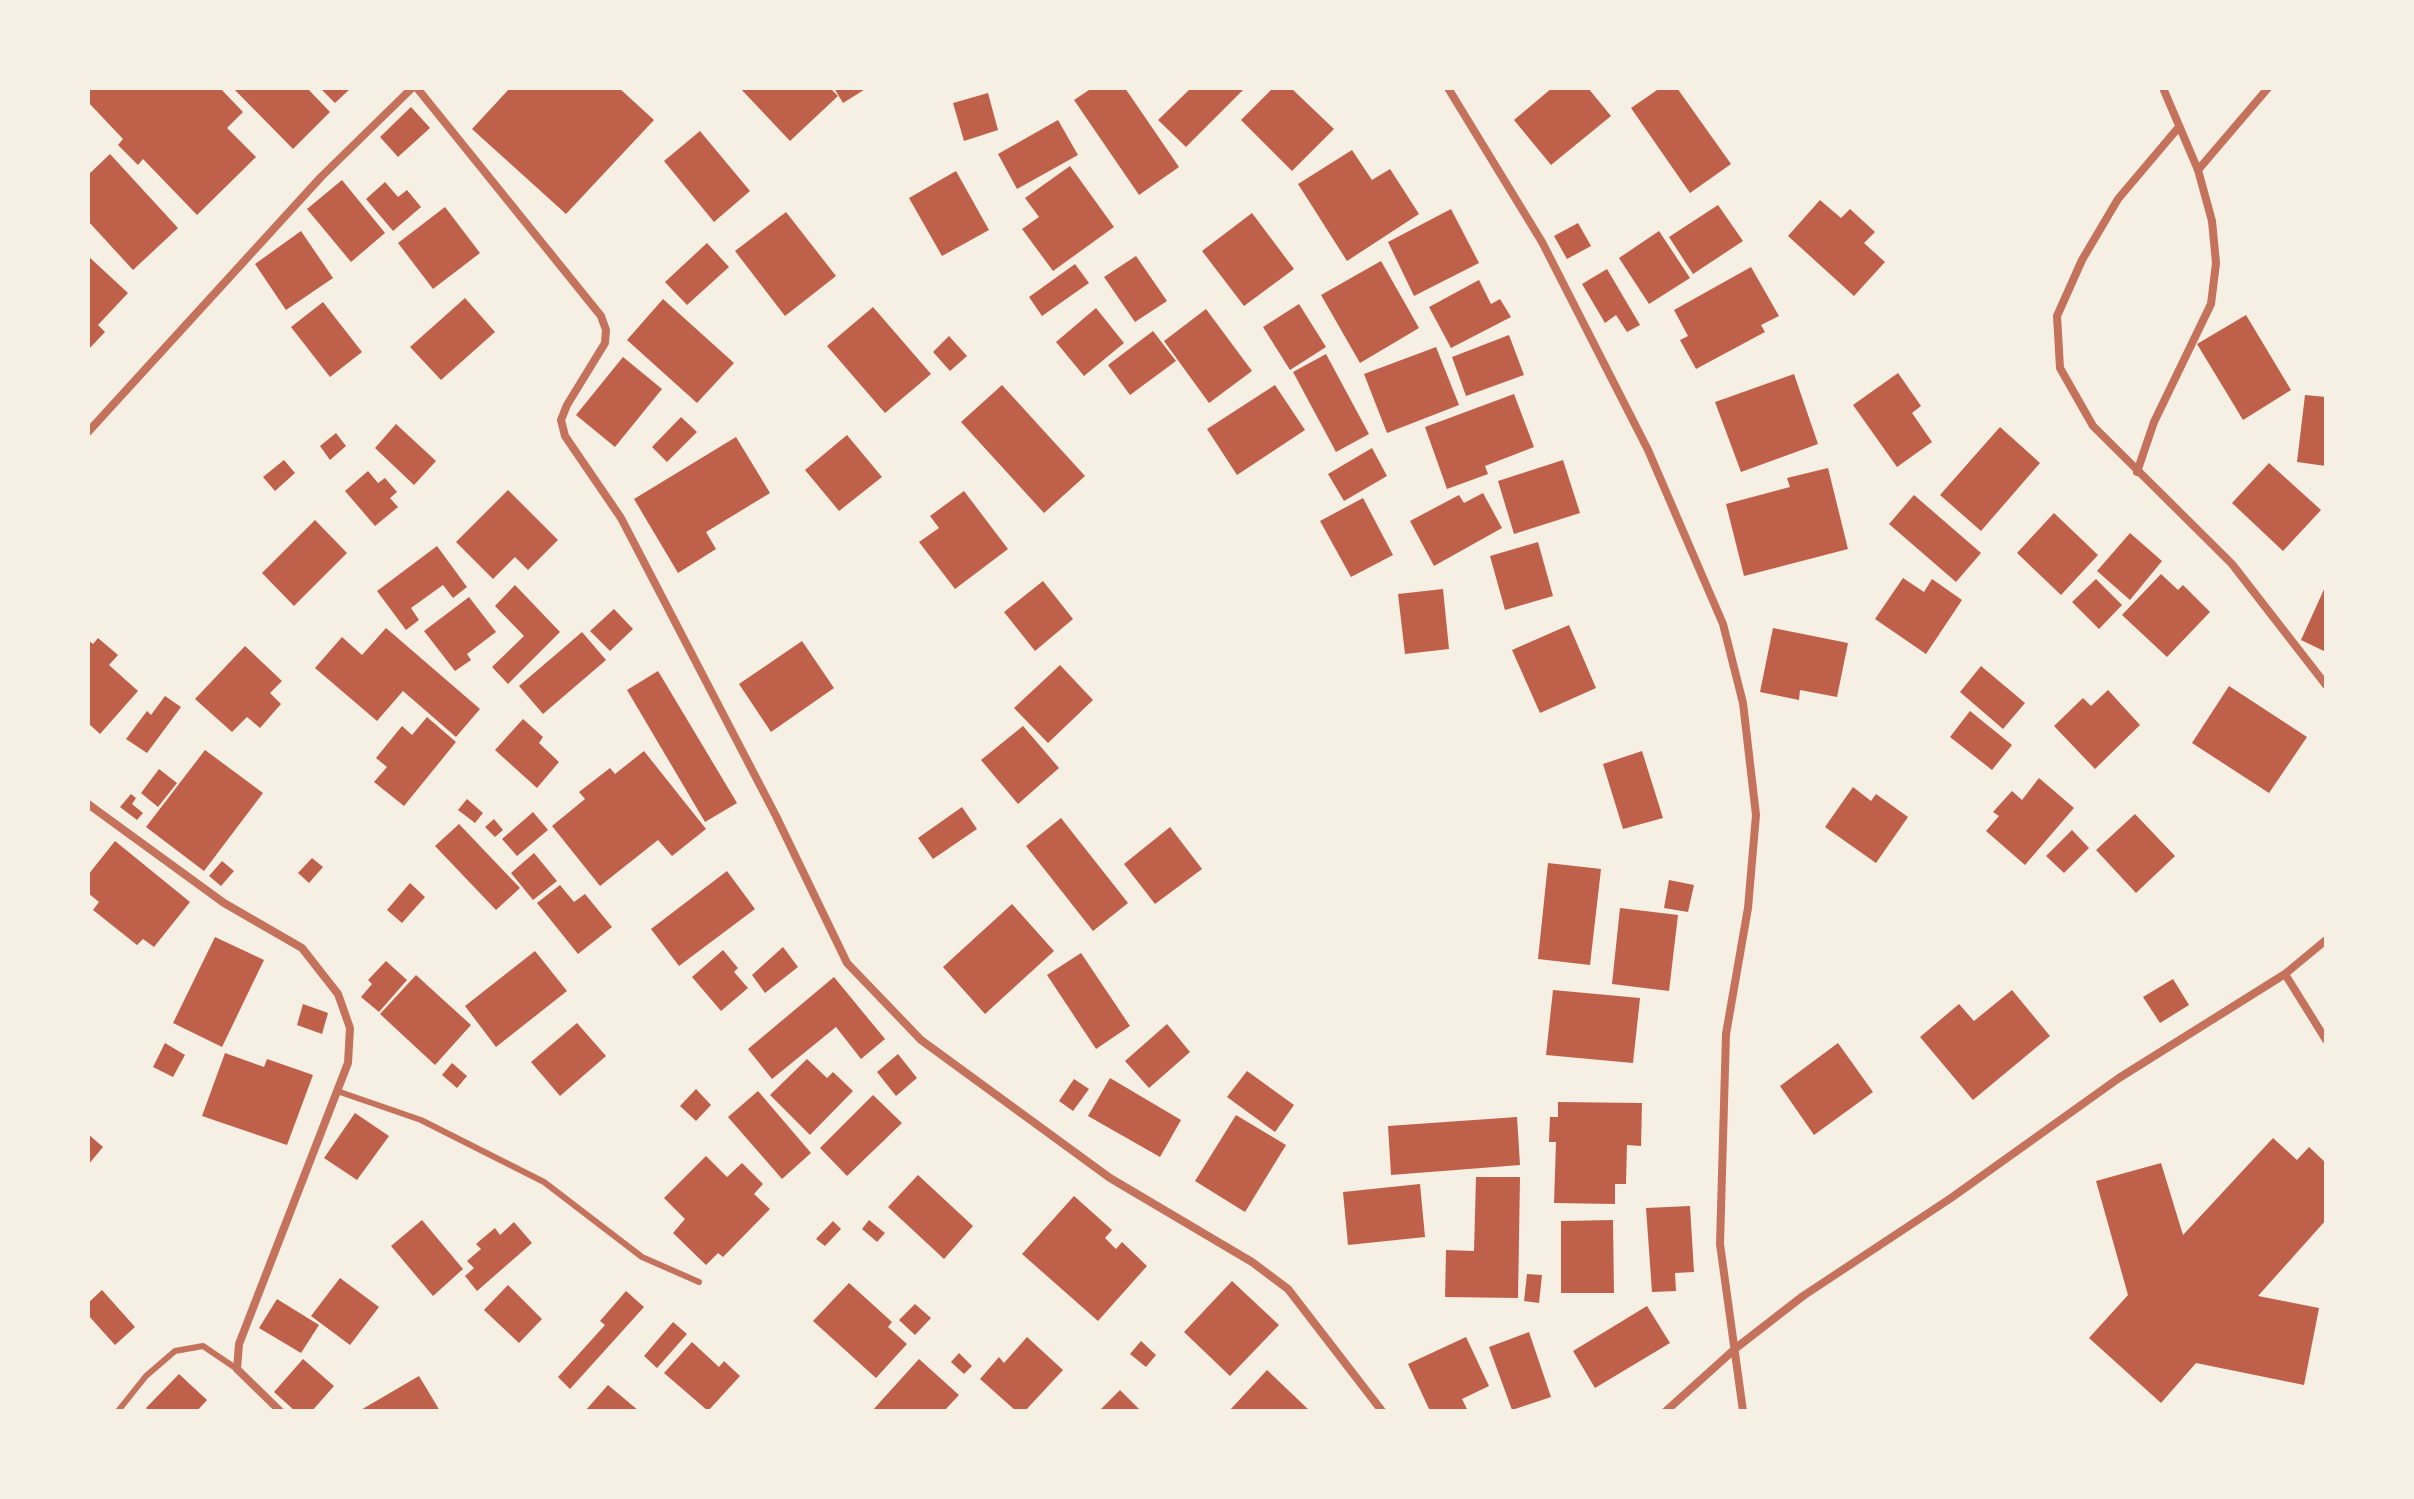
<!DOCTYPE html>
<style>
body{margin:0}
#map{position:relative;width:2414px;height:1499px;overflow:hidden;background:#f6efe4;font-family:Roboto,sans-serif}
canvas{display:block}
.frame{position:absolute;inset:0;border:90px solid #f6efe4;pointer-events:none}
</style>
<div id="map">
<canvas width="2414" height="1499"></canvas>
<div class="frame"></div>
</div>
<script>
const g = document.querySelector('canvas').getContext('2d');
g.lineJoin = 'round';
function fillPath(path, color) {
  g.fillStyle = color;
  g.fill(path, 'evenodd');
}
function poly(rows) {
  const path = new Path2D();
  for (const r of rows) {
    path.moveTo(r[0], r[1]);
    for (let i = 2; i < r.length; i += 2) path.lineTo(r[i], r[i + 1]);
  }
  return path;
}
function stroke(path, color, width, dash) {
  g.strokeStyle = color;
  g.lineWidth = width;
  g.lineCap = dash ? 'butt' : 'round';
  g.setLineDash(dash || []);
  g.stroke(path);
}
fillPath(poly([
 [88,88,220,88,243,112,227,128,256,157,197,215,143,159,138,165,118,145,123,139,88,102],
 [233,88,307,88,330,112,293,149],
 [320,88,351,88,335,103],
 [510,88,619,88,654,120,566,214,472,129],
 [740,88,830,88,838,96,790,141],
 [834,88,867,88,843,103],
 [1092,88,1125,88,1179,167,1139,195,1074,100],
 [1191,88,1245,88,1186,147,1158,120],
 [1273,88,1291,88,1334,129,1292,171,1241,120],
 [1552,88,1588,88,1611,116,1551,165,1514,120],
 [1660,88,1677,88,1731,164,1690,193,1631,108],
 [988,93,998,130,964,141,953,103],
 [411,107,430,128,398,157,380,137],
 [1058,120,1078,155,1017,189,998,154],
 [700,131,750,191,714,222,664,161],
 [1352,150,1372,180,1390,169,1419,214,1347,261,1298,184],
 [110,154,178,228,133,270,88,221,88,175],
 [1070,166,1114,227,1053,271,1022,229,1039,217,1025,198],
 [956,171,989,230,942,256,909,198],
 [342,180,385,233,351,262,307,209],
 [385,182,398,197,407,190,421,207,393,231,366,199],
 [1820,200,1841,218,1850,209,1875,232,1864,243,1885,262,1854,296,1788,236],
 [1718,205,1743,241,1693,274,1669,237],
 [445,207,480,253,433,289,398,243],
 [1451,209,1479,263,1414,296,1388,242],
 [786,212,836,276,785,316,735,251],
 [1252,213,1294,269,1244,306,1202,251],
 [1578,223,1591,246,1567,259,1554,236],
 [301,231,333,278,286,310,255,264],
 [1659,231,1690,278,1649,304,1619,258],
 [707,243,729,267,687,305,665,282],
 [88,256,128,293,98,325,105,332,88,350],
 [1136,256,1167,301,1135,322,1104,277],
 [1381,261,1419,328,1360,363,1321,295],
 [1075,264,1089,283,1042,316,1029,297],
 [1751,267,1779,316,1761,325,1765,332,1696,369,1680,340,1688,336,1674,310],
 [1607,269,1640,325,1627,332,1616,315,1605,323,1582,284],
 [1479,280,1491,304,1500,299,1511,317,1451,348,1429,307],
 [465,298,495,332,441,380,410,347],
 [663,299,734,363,697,403,627,340],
 [323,302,362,352,330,377,291,327],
 [1299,304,1326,347,1290,370,1263,327],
 [873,307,931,374,885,413,827,346],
 [1096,308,1124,343,1084,376,1056,342],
 [1206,309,1252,371,1209,403,1164,341],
 [2246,315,2291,390,2243,420,2197,344],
 [1153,331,1176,361,1130,395,1108,365],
 [1509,335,1524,375,1466,396,1452,357],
 [949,336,967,356,950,371,933,352],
 [1436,347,1459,405,1387,433,1364,374],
 [1326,354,1369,434,1336,452,1293,372],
 [623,357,662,389,615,447,576,415],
 [1898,373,1921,406,1912,413,1932,442,1897,467,1853,405],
 [1794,374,1818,444,1741,472,1715,402],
 [1002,385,1085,476,1044,513,961,422],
 [1275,385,1305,430,1237,475,1207,429],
 [1514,394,1534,447,1485,466,1488,474,1447,489,1425,427],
 [2305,395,2326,397,2326,466,2297,462],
 [681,417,697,432,667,462,652,447],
 [396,424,436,461,414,485,375,448],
 [2000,427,2040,463,1981,531,1940,495],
 [336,433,346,446,330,460,320,446],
 [847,435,882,477,839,511,805,470],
 [736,437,770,493,706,532,716,549,678,573,634,499],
 [1372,448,1387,476,1344,501,1328,474],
 [284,460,295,473,275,491,263,477],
 [1563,460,1580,513,1514,534,1498,481],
 [2269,463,2321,510,2283,551,2232,503],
 [1828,468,1848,549,1744,576,1726,504,1790,487,1787,478],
 [368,471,378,483,385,478,397,492,390,498,398,507,375,526,345,491],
 [508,490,558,540,528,570,515,557,493,579,456,542],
 [964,491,1008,549,955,589,919,542,939,528,930,516],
 [1483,493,1502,528,1434,566,1410,521,1459,495,1464,503],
 [1914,495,1981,553,1956,582,1889,524],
 [1363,498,1393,555,1351,577,1320,521],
 [2054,513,2098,555,2061,595,2017,553],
 [315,520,347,553,294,606,262,573],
 [2130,533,2162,561,2130,600,2097,571],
 [1538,542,1553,596,1505,610,1490,556],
 [437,546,467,587,453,598,443,585,411,608,419,620,406,630,377,591],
 [2161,574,2178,590,2183,585,2210,612,2167,657,2122,615],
 [1903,578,1924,592,1932,579,1962,600,1926,654,1875,619],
 [2096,579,2122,605,2099,629,2072,602],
 [1043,581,1073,619,1035,651,1004,612],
 [515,585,560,632,508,684,492,667,524,636,495,606],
 [2326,585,2326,652,2301,640],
 [1443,589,1449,649,1405,654,1398,594],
 [469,597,496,632,467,654,471,660,455,671,424,631],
 [614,609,633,629,610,651,590,631],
 [1569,625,1596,688,1540,713,1512,650],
 [386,628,480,709,456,737,403,691,377,721,315,668,342,637,362,655],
 [1773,628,1848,643,1837,697,1800,690,1799,700,1760,692],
 [582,632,606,660,543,714,519,686],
 [98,638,118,655,109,665,138,691,100,734,88,723,88,640,93,644],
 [802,641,834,688,771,732,739,684],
 [245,646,282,681,270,693,281,704,260,728,247,717,232,732,195,699],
 [1060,665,1093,700,1048,743,1014,708],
 [1981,666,2025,703,2003,729,1960,692],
 [658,671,737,803,705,822,627,690],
 [2229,686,2307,737,2269,793,2192,743],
 [2108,690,2140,725,2095,769,2054,726,2083,698,2091,706],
 [165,696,181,707,147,753,126,739,147,711,151,715],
 [1970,711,2012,745,1992,770,1950,737],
 [427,717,456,742,404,806,374,782,387,767,376,758,402,726,412,735],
 [523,719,543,737,539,743,559,762,537,788,495,750],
 [1023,726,1059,768,1018,804,981,760],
 [205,750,263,793,204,871,146,827],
 [644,751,706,829,672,856,658,840,600,886,552,826,585,799,579,792,610,768,615,774],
 [1642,751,1663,818,1623,829,1603,764],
 [159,769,177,783,158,807,141,793],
 [2039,778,2074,808,2025,865,1986,831,1999,816,1993,812,2012,791,2022,800],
 [1853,787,1871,801,1876,794,1908,817,1876,863,1825,827],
 [131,794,136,798,132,804,143,813,137,820,120,807],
 [467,799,483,813,475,823,458,810],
 [962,807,977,829,933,859,918,838],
 [533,812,548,830,517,856,502,839],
 [2135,814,2175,856,2136,893,2096,850],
 [1061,818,1128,903,1093,931,1026,846],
 [494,819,503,830,495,837,485,827],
 [459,824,520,888,496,910,435,846],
 [1170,827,1202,869,1155,904,1124,864],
 [2072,830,2089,848,2064,873,2046,856],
 [115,841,190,902,154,947,143,939,137,945,93,910,99,902,88,893,88,875],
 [534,853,557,881,533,900,511,873],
 [312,858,323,867,309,883,298,873],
 [222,861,234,871,221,886,209,876],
 [1548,863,1601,869,1590,965,1538,959],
 [727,871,755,909,679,966,651,929],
 [1669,880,1694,885,1688,912,1664,908],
 [410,883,425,897,402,923,387,910],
 [560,885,574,902,585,894,612,927,578,954,537,903],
 [1012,904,1054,951,985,1014,943,967],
 [1620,908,1678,915,1669,991,1612,984],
 [215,937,264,960,222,1047,173,1023],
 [783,947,798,967,765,993,752,975],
 [723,950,738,968,734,972,748,988,721,1011,692,977],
 [535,951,567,991,496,1047,465,1006],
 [1081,953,1130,1026,1096,1049,1047,975],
 [386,961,407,980,379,1012,361,997,372,984,368,980],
 [416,975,471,1025,435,1065,380,1014],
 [834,977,885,1039,861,1059,836,1027,772,1079,748,1049],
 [2173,979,2189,1005,2160,1023,2143,997],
 [1553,990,1640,998,1633,1063,1546,1055],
 [2012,990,2050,1036,1973,1100,1920,1037,1959,1004,1974,1021],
 [303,1004,328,1013,322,1034,297,1025],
 [577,1023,606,1056,560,1096,531,1062],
 [1167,1024,1190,1052,1149,1088,1125,1061],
 [165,1043,185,1055,173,1077,153,1067],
 [1838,1043,1873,1092,1814,1135,1780,1086],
 [225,1053,264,1067,267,1059,313,1075,287,1145,202,1116],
 [898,1054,917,1078,896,1096,877,1072],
 [807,1059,827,1078,833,1072,853,1091,810,1135,770,1095],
 [452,1063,467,1076,457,1088,442,1075],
 [1247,1071,1294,1105,1275,1132,1227,1097],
 [1110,1078,1181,1120,1160,1157,1088,1116],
 [1074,1079,1089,1089,1073,1111,1059,1101],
 [696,1089,711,1105,696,1121,680,1106],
 [758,1091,811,1153,782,1179,728,1117],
 [873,1095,902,1123,847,1176,820,1148],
 [1558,1102,1642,1103,1641,1146,1627,1145,1626,1184,1615,1184,1615,1204,1554,1203,1556,1142,1549,1142,1550,1117,1558,1117],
 [355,1113,389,1136,357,1180,324,1158],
 [1236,1115,1286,1145,1245,1212,1195,1181],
 [1517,1117,1520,1165,1391,1175,1388,1126],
 [88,1134,103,1147,88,1165],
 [2273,1138,2297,1160,2309,1147,2326,1163,2326,1220,2258,1296,2319,1308,2304,1385,2196,1363,2161,1403,2089,1338,2128,1295,2096,1181,2161,1163,2183,1235],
 [706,1156,727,1177,742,1163,763,1184,754,1194,770,1209,723,1257,718,1253,706,1265,673,1233,685,1219,664,1198],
 [918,1175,973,1226,944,1259,888,1207],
 [1476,1177,1520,1177,1518,1298,1445,1297,1446,1250,1474,1251],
 [1420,1184,1425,1237,1348,1245,1343,1192],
 [1074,1196,1112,1230,1105,1238,1116,1249,1122,1242,1147,1266,1098,1321,1022,1254],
 [1690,1206,1694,1272,1675,1273,1676,1291,1652,1292,1646,1208],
 [422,1220,463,1269,433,1296,391,1246],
 [869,1220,885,1233,877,1242,862,1229],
 [1613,1220,1614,1293,1561,1293,1561,1221],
 [833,1221,841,1229,825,1246,816,1239],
 [514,1222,532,1243,477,1291,465,1276,474,1268,467,1261,481,1249,476,1244,495,1228,500,1235],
 [1527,1274,1542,1275,1539,1303,1524,1301],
 [340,1278,379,1307,350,1345,311,1316],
 [1232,1281,1279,1325,1230,1376,1184,1332],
 [849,1283,892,1322,888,1327,907,1344,876,1378,813,1321],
 [508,1285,542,1319,519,1343,484,1310],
 [102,1290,135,1327,115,1345,88,1315,88,1303],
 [626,1291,644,1307,570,1389,558,1377,605,1325,600,1321],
 [277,1299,319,1325,301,1353,259,1328],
 [915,1304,931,1318,915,1335,899,1320],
 [1647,1306,1670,1343,1595,1388,1573,1351],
 [673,1322,687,1334,657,1368,644,1356],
 [1529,1332,1551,1397,1512,1410,1489,1347],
 [1027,1337,1063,1370,1025,1411,1016,1411,980,1379,999,1357,1004,1363],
 [1466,1337,1489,1386,1462,1399,1468,1411,1430,1411,1408,1364],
 [1141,1341,1156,1355,1146,1367,1130,1354],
 [692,1342,719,1367,724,1361,740,1376,708,1411,664,1373],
 [959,1353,972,1366,964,1374,951,1362],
 [303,1359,334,1386,312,1411,295,1411,274,1392],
 [919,1359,959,1395,944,1411,872,1411],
 [1267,1370,1310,1411,1229,1411],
 [179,1374,207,1400,197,1411,149,1411,146,1408],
 [419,1376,440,1411,359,1411],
 [608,1385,639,1411,585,1411],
 [1120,1390,1141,1411,1099,1411]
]), '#bf614a');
stroke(poly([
 [337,1091,421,1120,544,1182,642,1257,699,1282],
 [118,1411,146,1376,175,1351,203,1346,237,1369]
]), '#c5725c', 6);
stroke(poly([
 [417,88,601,316,606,330,605,343,567,405,561,420,565,436,621,518,776,816,847,963,921,1040,1110,1178,1252,1262,1288,1289,1382,1411],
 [1448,88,1542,242,1648,450,1723,624,1743,703,1756,815,1748,908,1726,1034,1720,1244,1743,1411],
 [2178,128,2118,199,2082,260,2057,316,2060,368,2093,426,2232,564,2326,685],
 [2198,170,2268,88],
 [88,432,321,177,412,88],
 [2137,472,2154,422,2211,304,2216,263,2212,221,2198,170,2163,88],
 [88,804,224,903,302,948,338,994,350,1028,348,1063,239,1344,237,1369,280,1411],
 [2285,974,2326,1040],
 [1666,1411,1736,1348,1803,1296,1951,1198,2119,1078,2285,974,2326,940]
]), '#c5725c', 8);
</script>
